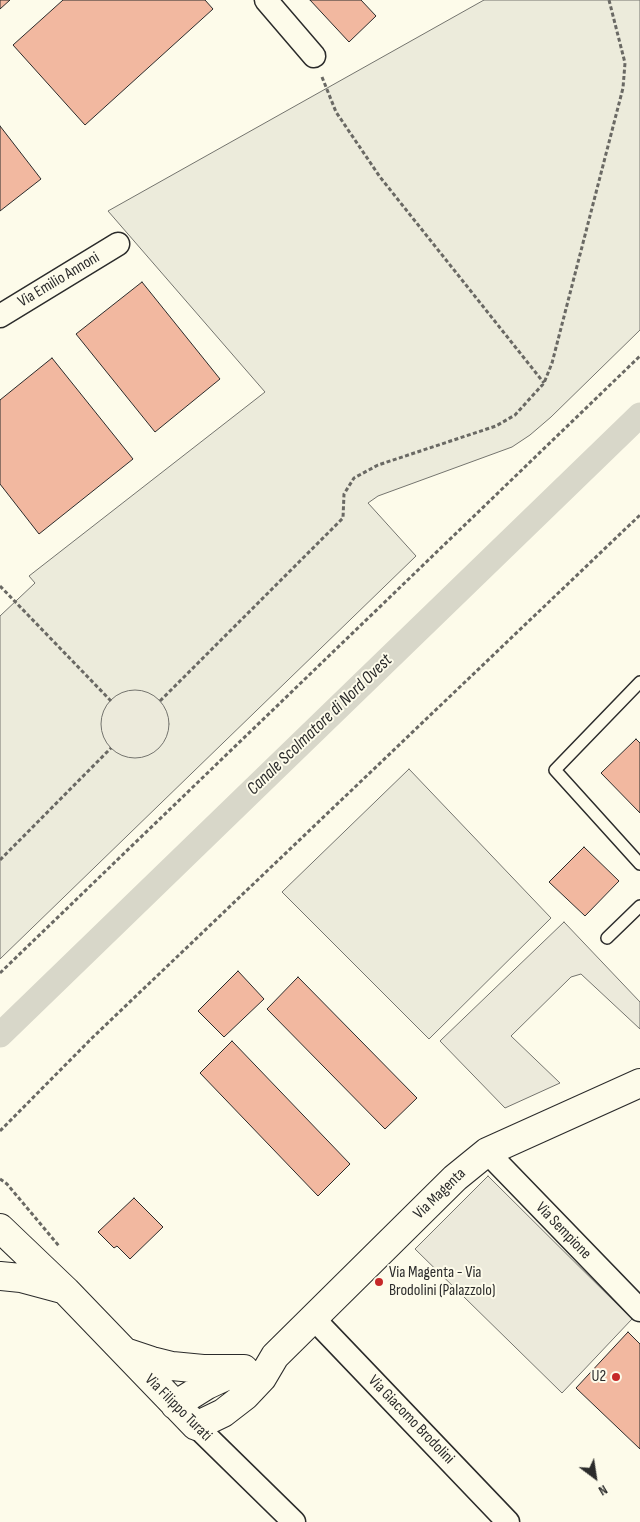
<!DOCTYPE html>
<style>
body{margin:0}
#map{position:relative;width:640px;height:1522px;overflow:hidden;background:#fdfbea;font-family:"Sofia Sans Condensed",sans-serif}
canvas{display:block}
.north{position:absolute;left:570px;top:1452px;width:50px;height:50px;-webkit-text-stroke:4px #fdfbea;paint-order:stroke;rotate:149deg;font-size:14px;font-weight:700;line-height:20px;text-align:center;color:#2b2b2b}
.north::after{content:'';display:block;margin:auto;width:18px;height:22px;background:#2b2b2b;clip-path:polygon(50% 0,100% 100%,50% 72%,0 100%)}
</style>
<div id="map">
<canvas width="640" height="1522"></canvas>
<div class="north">N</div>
</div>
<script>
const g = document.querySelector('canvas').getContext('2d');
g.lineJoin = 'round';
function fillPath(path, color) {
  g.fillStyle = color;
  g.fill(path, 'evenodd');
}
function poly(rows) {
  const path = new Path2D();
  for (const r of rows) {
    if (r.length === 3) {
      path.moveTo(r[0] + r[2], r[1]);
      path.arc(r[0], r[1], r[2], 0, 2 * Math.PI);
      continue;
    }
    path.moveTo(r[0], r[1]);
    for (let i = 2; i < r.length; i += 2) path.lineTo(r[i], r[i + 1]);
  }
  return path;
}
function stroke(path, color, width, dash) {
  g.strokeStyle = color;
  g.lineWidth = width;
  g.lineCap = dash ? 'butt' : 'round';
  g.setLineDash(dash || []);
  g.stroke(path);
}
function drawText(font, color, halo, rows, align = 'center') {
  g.font = font + ' "Sofia Sans Condensed",sans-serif';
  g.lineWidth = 4;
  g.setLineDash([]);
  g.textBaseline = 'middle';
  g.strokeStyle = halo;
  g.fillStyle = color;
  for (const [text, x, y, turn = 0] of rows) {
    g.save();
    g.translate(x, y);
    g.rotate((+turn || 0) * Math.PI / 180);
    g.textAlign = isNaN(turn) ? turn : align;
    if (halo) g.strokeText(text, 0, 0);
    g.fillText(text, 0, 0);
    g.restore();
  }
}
const green = poly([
 [484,0,640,0,640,330,551,417,530,435,512,447,378,496,368,503,416,556,0,959,0,616,35,583,29,576,265,392,108,211,484,0],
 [409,769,551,918,429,1039,282,892,409,769]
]);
fillPath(green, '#ecebdb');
stroke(green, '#74746e', 1);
const parking = poly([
 [135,724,34],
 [564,922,640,1002,640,1029,581,974,571,977,511,1036,560,1083,505,1108,440,1041,564,922],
 [488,1176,632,1319,562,1393,415,1249,488,1176]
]);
fillPath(parking, '#eceadb');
stroke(parking, '#74746e', 1);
stroke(poly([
 [0,1035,640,415]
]), '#d8d7c9', 25);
const building = poly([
 [0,0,10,0,0,9,0,0],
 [63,0,205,0,213,9,85,125,13,45,63,0],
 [310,0,361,0,376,16,349,42,310,0],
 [0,126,41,179,0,211,0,126],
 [142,282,220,379,155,432,76,334,142,282],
 [52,358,133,459,39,534,0,484,0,400,52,358],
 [636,739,640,743,640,813,601,773,636,739],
 [584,847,619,881,585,916,549,882,584,847],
 [238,971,264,999,224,1037,198,1011,238,971],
 [298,977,417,1098,385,1129,267,1009,298,977],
 [232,1041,350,1164,318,1196,200,1073,232,1041],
 [134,1198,163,1227,130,1259,117,1246,114,1248,98,1232,134,1198],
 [628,1332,640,1344,640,1449,576,1388,628,1332]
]);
fillPath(building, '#f2b8a0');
stroke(building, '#2b2b2b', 1);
const service = poly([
 [640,682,555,770,640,864],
 [607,938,640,906]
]);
const minor = poly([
 [266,0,314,56],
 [0,316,118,244],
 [487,1152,640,1310],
 [314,1319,508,1522],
 [196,1426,294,1522]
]);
const tertiary = poly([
 [0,1228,66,1291,196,1426,223,1413,245,1396,262,1378,275,1356,455,1178,487,1152,640,1083],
 [0,1276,21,1278,62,1289],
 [125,1352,152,1361,172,1366,203,1369,244,1369],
 [175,1405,207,1385,235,1372]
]);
stroke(service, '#2b2b2b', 14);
stroke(minor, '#2b2b2b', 25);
stroke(tertiary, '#2b2b2b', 30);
stroke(poly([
 [322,77,336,112,380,177,544,383],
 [0,586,111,701],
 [160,701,343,518,344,494,354,478,378,465,496,426,515,415,544,383,552,363,623,88,625,63,609,0],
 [0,860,111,748],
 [0,973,640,356],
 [0,1131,92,1038,640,515],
 [0,1179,7,1184,59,1246]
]), '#6a6964', 3, [4, 2.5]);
stroke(service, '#fdfbea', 11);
stroke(minor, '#fdfbea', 22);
stroke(tertiary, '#fdfbea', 28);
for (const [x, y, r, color] of [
 [379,1282,5,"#c62828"],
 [616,1377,5,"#c62828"]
]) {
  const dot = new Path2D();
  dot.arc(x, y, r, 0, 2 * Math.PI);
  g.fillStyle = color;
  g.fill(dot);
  stroke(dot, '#fdfbea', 2);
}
drawText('16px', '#2b2b2b', '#fdfbea', [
 ["Via Emilio Annoni",59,280,-31],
 ["Via Magenta",440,1194,-44],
 ["Via Sempione",563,1231,46],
 ["Via Filippo Turati",178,1408,45],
 ["Via Giacomo Brodolini",411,1420,46]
]);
drawText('16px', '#2b2b2b', '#fdfbea', [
 ["Via Magenta - Via",389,1273],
 ["Brodolini (Palazzolo)",389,1291],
 ["U2",606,1377,"right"]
], 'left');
drawText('italic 18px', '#2b2b2b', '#fdfbea', [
 ["Canale Scolmatore di Nord Ovest",320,725,-44]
]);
</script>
